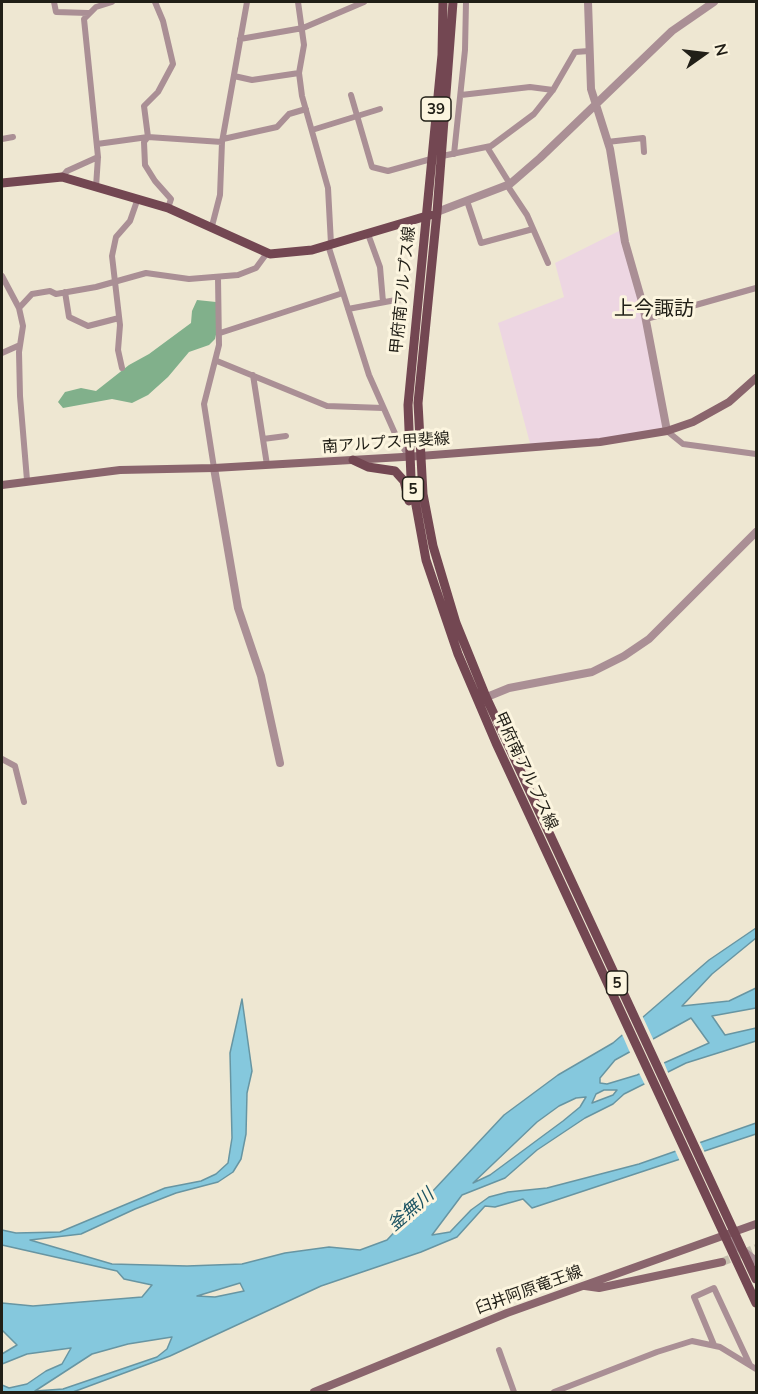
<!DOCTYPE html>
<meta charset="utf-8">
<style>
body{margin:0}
#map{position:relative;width:758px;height:1394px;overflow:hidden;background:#eee7d2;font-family:Mulish,sans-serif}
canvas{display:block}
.frame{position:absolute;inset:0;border:3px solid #211f17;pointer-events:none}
.north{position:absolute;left:674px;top:24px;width:60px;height:60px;-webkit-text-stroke:4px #fcf5df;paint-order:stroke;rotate:76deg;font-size:16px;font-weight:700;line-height:24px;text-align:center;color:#211f17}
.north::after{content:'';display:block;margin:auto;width:21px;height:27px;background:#211f17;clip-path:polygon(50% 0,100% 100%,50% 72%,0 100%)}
</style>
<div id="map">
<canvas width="758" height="1394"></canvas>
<div class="frame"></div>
<div class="north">N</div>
</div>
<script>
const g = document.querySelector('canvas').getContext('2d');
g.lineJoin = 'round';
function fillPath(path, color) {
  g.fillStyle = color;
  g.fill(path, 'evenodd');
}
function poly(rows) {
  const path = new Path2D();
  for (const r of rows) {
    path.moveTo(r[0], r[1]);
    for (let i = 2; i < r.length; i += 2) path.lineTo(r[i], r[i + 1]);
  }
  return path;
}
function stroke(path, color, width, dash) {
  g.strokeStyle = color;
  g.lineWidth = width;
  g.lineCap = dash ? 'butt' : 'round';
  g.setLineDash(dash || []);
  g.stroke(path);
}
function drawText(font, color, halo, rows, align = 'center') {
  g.font = font + ' Mulish,"Noto Sans JP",sans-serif';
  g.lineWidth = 6;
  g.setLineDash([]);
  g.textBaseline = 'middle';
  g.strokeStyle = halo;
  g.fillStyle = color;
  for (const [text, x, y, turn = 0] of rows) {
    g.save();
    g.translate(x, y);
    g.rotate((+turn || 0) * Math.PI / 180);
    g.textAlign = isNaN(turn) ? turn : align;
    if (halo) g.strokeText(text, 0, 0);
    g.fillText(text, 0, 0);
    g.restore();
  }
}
fillPath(poly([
 [623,229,667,431,531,447,498,323,564,297,555,263]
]), '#edd6e2');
fillPath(poly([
 [197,300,216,302,218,326,215,339,209,345,189,352,168,377,148,395,132,403,112,399,63,408,58,402,65,392,81,388,96,391,129,365,149,354,191,323,192,311]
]), '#81b08b');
const water = poly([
 [756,928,756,938,712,974,682,1006,729,1001,756,988,756,1008,712,1016,725,1035,756,1028,756,1041,686,1063,624,1094,613,1104,585,1118,537,1150,505,1178,462,1195,432,1235,450,1232,471,1210,489,1197,508,1192,547,1188,639,1164,756,1123,756,1134,532,1208,523,1199,495,1207,485,1206,457,1237,421,1252,321,1286,170,1356,73,1392,2,1392,2,1385,9,1388,27,1384,46,1371,62,1364,71,1348,27,1354,2,1364,2,1354,17,1345,2,1330,2,1303,33,1306,142,1297,152,1285,124,1279,117,1271,2,1245,2,1230,16,1233,60,1232,165,1188,201,1181,216,1174,228,1163,232,1138,230,1053,242,999,252,1071,247,1093,246,1134,241,1159,233,1172,218,1182,176,1193,135,1209,81,1234,30,1240,112,1264,187,1266,242,1264,285,1253,329,1247,360,1250,387,1240,504,1115,558,1075,613,1043,709,960,756,928],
 [691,1018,709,1043,637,1075,607,1084,600,1083,600,1078,615,1060,691,1018],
 [604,1090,617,1090,613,1095,592,1103,596,1094,604,1090],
 [586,1097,580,1107,563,1121,490,1175,473,1183,537,1122,559,1106,576,1098,586,1097],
 [240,1283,244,1291,215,1297,197,1296,240,1283],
 [172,1337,167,1349,157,1357,63,1389,35,1391,92,1354,128,1344,172,1337]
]);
fillPath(water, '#85c8dd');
stroke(water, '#6795a2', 1.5);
fillPath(poly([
 [642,1015,654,1041,631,1055,621,1032],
 [663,1060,669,1075,646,1087,638,1071],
 [699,1140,706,1155,681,1164,674,1148]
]), '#eee7d2');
stroke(poly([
 [722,1262,756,1248]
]), '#c5bfad', 8, [8, 4]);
stroke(poly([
 [54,2,56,12,88,13],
 [155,2,163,21,173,64,158,92,144,106,148,137,144,142,145,165,155,181,171,199,168,208],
 [298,2,304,45,299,73,302,96,328,188,331,244],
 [240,39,303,28,364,2],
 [234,76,252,80,299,73],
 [351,95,372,167,388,171,431,159],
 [461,95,530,87,553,90],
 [312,130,380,109],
 [2,139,13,137],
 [223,139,277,127,289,114,306,109],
 [607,142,643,138,644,152],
 [97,144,148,137,222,142],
 [487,147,510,184],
 [454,154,465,50,466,2],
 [442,156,491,146,534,114,553,90,575,52,589,51],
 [62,177,67,171,98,157],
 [507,185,527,215,548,263],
 [96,187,98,157,84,19,96,7,112,2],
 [467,201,481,243,533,229],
 [212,226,220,195,222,142,247,2],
 [368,234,380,267,383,302],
 [328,245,369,375,397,438,409,457],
 [2,276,19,308,23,326,19,352,20,396,27,480],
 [65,292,69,317,88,326,119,318],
 [19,308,32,294,50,291,56,294,96,287,146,273,189,279,238,275,256,268,267,253],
 [348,309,401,299],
 [646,319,756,288],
 [220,333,343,293],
 [2,353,20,345],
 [217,361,327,406,383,408],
 [122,368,118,350,120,325,112,256,116,237,130,221,138,198],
 [253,375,267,465],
 [667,431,683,444,756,454],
 [263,439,286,436],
 [214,468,204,404,219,345,218,278],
 [2,759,15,766,24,802],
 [714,1345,694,1297,714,1288,750,1365],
 [499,1350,514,1392],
 [554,1392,657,1352,692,1341,720,1347,756,1369]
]), '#aa8f95', 6);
stroke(poly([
 [588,2,591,89,610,149,625,242,643,305,667,431],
 [437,212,510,184,540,158,672,31,714,2],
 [214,468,238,608,261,676,280,763],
 [482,699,509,688,592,672,624,656,649,639,756,532],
 [727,1238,756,1261]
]), '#aa8f95', 8);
stroke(poly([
 [2,485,120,470,214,468,420,456,600,442,667,431,693,422,729,402,756,378],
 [585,1286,599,1288,722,1262],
 [314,1392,507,1313,756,1224]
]), '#8a656d', 8);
stroke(poly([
 [443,2,442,55,408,405,411,478,426,560,458,654,496,743,756,1303],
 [453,2,437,212,418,403,423,494,433,546,456,623,486,697,756,1279],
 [2,183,62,177,168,208,270,254,312,250,430,215],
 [353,460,368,467,395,471,404,481,409,501]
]), '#734752', 9);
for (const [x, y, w] of [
 [436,109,30],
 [413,489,21],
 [617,983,21]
]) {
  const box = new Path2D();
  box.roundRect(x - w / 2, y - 12, w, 24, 4.5);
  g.fillStyle = '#fcf5df';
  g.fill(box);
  stroke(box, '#211f17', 1.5);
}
drawText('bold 15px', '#211f17', null, [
 ["39",436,109],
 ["5",413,489],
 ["5",617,983]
]);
drawText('16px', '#211f17', '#fcf5df', [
 ["甲府南アルプス線",403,290,-84],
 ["南アルプス甲斐線",386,443,-4],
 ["甲府南アルプス線",526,771,65],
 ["臼井阿原竜王線",529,1290,-20]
]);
drawText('italic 18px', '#1d5463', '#fcf5df', [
 ["釜無川",411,1210,-41]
]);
drawText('20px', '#211f17', '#fcf5df', [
 ["上今諏訪",654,309]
]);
</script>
